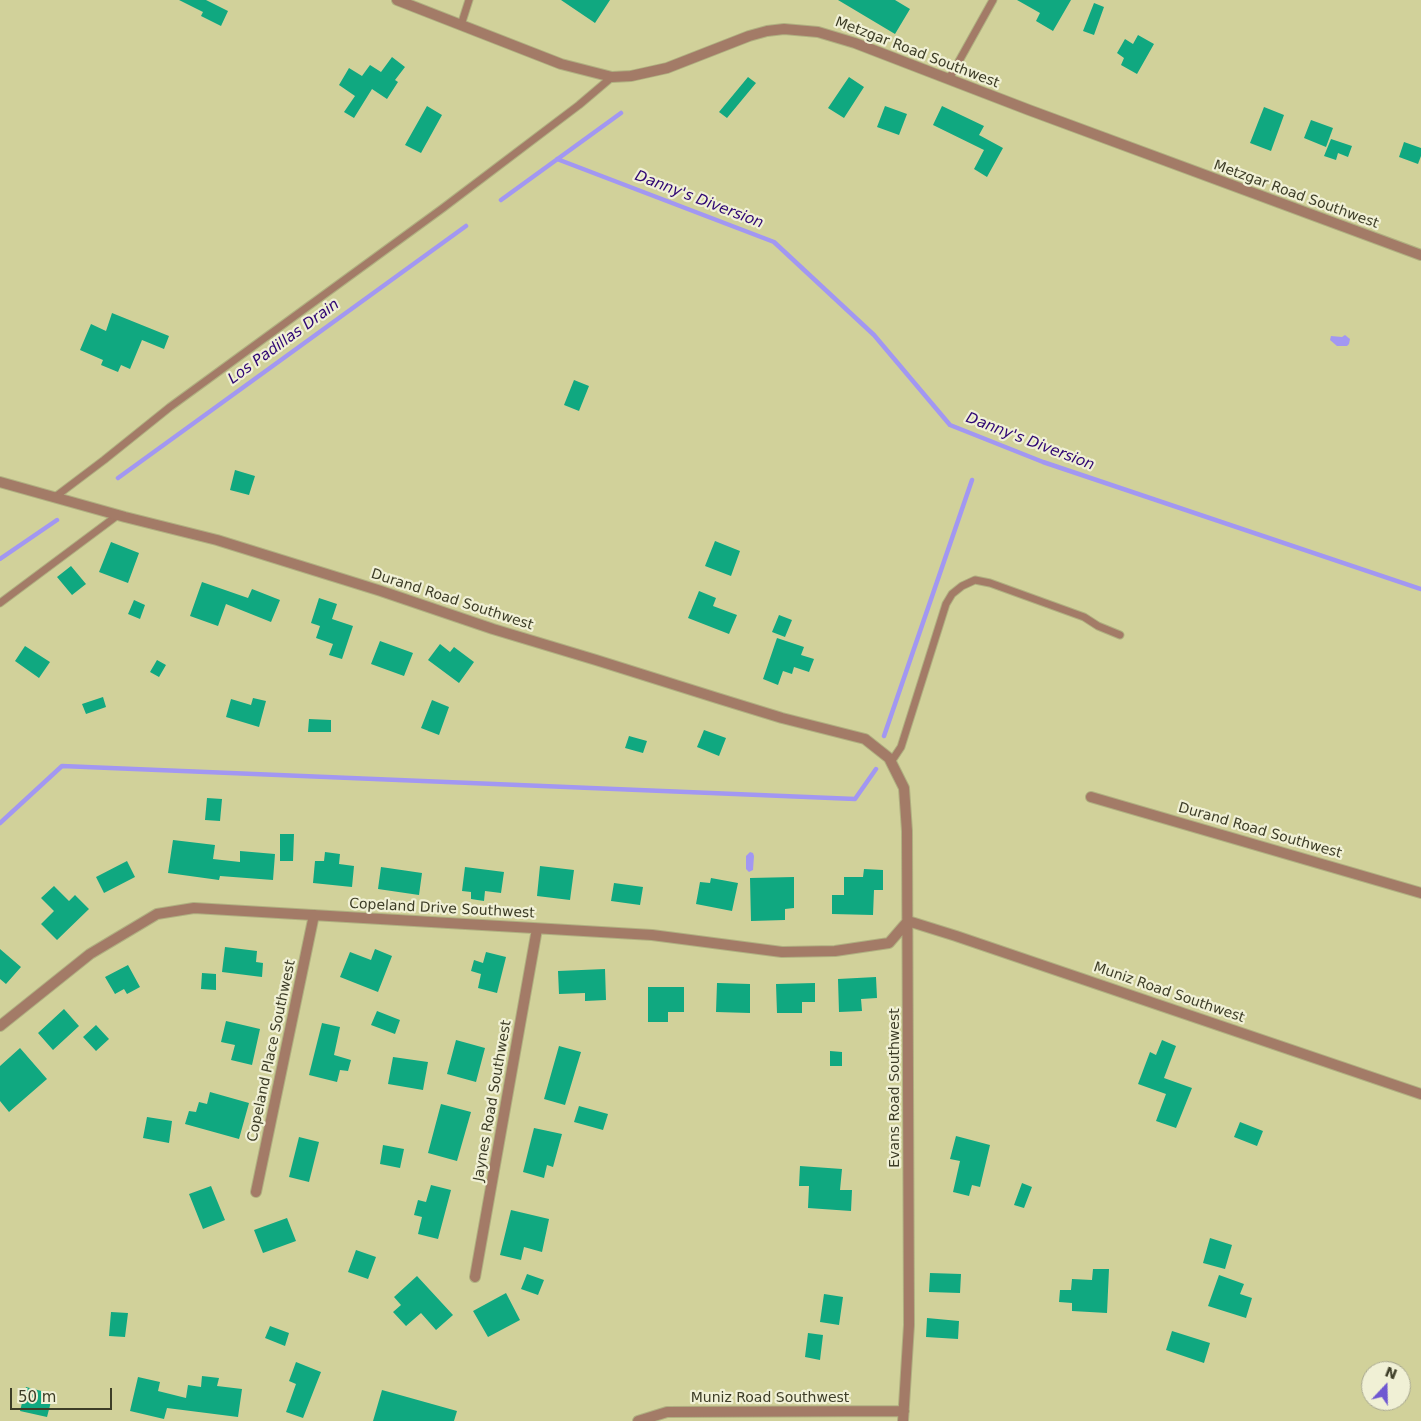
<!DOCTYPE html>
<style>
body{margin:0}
#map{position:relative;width:1421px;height:1421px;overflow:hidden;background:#d1d19a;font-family:"DejaVu Sans",sans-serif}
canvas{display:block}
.north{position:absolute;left:1361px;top:1361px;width:50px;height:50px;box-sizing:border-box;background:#f0f0d5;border:1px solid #a8a88f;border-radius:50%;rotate:21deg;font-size:14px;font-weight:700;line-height:20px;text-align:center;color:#3d3d27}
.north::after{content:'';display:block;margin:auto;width:18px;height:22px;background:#6f58d1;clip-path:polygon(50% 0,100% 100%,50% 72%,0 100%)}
.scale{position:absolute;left:10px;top:1388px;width:102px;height:22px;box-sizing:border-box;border:2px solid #3d3d27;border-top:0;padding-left:6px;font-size:15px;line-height:18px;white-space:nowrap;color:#3d3d27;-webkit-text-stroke:4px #f0f0d5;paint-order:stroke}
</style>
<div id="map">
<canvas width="1421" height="1421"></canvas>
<div class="north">N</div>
<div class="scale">50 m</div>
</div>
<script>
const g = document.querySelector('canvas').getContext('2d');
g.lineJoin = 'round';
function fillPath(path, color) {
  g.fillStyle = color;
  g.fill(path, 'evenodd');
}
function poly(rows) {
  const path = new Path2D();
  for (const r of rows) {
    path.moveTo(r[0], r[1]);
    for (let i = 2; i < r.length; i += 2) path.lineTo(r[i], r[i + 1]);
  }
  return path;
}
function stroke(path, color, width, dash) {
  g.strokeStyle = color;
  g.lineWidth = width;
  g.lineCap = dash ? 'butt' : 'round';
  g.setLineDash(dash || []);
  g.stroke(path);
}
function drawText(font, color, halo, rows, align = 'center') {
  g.font = font + ' "DejaVu Sans",sans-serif';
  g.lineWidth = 4.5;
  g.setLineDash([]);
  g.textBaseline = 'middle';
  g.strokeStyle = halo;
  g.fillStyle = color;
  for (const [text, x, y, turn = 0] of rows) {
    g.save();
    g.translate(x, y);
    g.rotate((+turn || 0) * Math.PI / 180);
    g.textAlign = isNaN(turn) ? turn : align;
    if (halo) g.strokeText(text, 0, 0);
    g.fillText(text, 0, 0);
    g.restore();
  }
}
fillPath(poly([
 [1345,335,1350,339,1349,344,1347,346,1337,346,1330,340,1331,336,1342,337],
 [750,852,753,853,754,856,753,870,749,872,746,869,746,856]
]), '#a297f2');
stroke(poly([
 [557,159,774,242,874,335,950,425,1043,462,1421,589],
 [501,200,621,113],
 [118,478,466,226],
 [0,559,57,520],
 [884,736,972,480],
 [0,823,62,766,855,799,876,769]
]), '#a297f2', 4.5);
fillPath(poly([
 [179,0,206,0,228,11,221,26,201,16,203,12],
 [561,0,610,0,595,23],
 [838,0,895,0,910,9,895,34],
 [1017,0,1071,0,1053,31,1036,21,1040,13],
 [1094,3,1104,7,1094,35,1083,31],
 [1138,35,1154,44,1137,74,1121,65,1124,58,1117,53,1125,39,1133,44],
 [392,57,405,67,395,80,398,82,387,99,372,89,354,118,344,112,355,96,339,85,349,68,362,76,370,65,381,72],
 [748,77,756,83,727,118,719,112],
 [849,77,864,87,844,118,828,108],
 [427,106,442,115,421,153,405,145],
 [885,106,907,114,899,135,877,127],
 [942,106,984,126,979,135,1003,148,987,177,974,169,984,150,933,125],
 [1264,107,1284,115,1271,151,1250,143],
 [1311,120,1333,128,1326,147,1304,138],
 [1331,139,1352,146,1348,157,1338,153,1336,160,1324,156],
 [1404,142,1421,148,1421,156,1418,164,1399,157],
 [112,313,169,336,164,349,142,340,130,369,121,365,118,372,101,365,103,360,80,350,91,324,106,331],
 [574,380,589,386,579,411,564,405],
 [235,470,255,476,249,495,230,490],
 [715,541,740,551,731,576,705,566],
 [111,542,139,553,128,583,99,572],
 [71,566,86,584,72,595,57,577],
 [202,582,248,598,252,589,280,600,271,622,226,604,218,626,190,616],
 [699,591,716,598,713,606,737,615,729,634,688,618],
 [319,598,337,604,332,619,353,626,342,659,329,655,333,644,316,638,320,626,311,623],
 [134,600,145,605,140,619,128,614],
 [779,615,792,620,785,637,772,632],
 [777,638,804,647,801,655,814,659,809,672,794,667,792,674,783,671,778,685,763,679],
 [380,641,413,653,404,676,371,664],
 [440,644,450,652,454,647,474,662,459,683,428,660],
 [25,646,50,662,39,678,15,661],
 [157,660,166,665,159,677,150,672],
 [103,697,106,707,86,714,82,704],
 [253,698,266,701,259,727,226,717,231,699,251,705],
 [432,700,449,707,439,735,421,728],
 [309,719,331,720,331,732,308,732],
 [704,730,726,738,719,756,697,747],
 [629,736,647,741,643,753,625,748],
 [207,798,222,799,220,821,205,820],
 [280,834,294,834,293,861,280,861],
 [173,840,215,845,213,859,240,862,240,851,275,854,273,880,220,876,219,880,168,873],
 [325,852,340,854,339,864,354,866,352,887,313,883,315,861,324,861],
 [127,861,135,877,104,893,96,877],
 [540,866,574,870,570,900,537,896],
 [381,867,422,873,419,895,378,889],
 [465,867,504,872,501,893,485,891,484,901,471,899,471,892,462,891],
 [864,869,883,870,883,890,874,890,873,915,832,914,832,895,844,895,844,877,863,877],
 [794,877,794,908,785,909,785,920,751,921,750,878],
 [711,878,738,883,732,911,696,904,700,882,710,883],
 [614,883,643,887,640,905,611,901],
 [54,886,69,901,75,895,89,909,57,940,41,924,54,911,41,898],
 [225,947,257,951,256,962,263,963,262,977,222,972],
 [0,949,21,967,6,984,0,979],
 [375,949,392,956,378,992,340,977,350,952,371,960],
 [486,952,506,957,497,993,478,988,481,974,471,971,474,960,483,963],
 [128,965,140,987,127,994,124,989,115,994,105,977],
 [605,969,606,1000,585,1001,585,993,559,994,558,971],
 [202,973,216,974,216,990,201,989],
 [876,977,877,998,861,999,862,1011,839,1012,838,979],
 [717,983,750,984,750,1013,716,1012],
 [815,983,815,1002,802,1002,802,1013,777,1013,776,984],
 [648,987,684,987,684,1012,668,1012,668,1022,648,1022],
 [64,1009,79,1026,53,1050,38,1033],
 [377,1011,400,1020,395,1034,371,1025],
 [226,1021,260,1029,252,1065,231,1060,235,1045,221,1042],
 [322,1023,340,1027,334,1055,351,1060,348,1071,340,1070,337,1082,309,1075],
 [96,1025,109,1039,96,1051,83,1037],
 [456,1040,485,1048,476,1082,447,1074],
 [1162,1040,1176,1046,1164,1078,1192,1088,1176,1128,1156,1121,1166,1094,1138,1084,1150,1052,1156,1055],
 [559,1046,581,1052,565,1105,544,1099],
 [20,1048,47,1079,9,1112,0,1101,0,1066],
 [830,1051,842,1052,842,1066,830,1066],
 [393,1057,428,1062,423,1090,388,1084],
 [210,1092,249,1103,239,1139,185,1124,189,1111,196,1112,199,1102,207,1104],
 [441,1104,471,1112,457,1161,428,1153],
 [579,1106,608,1114,603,1130,574,1122],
 [147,1117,172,1121,169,1143,143,1138],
 [1240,1122,1263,1131,1257,1146,1234,1137],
 [534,1128,562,1134,553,1167,547,1165,544,1178,523,1172],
 [956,1136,990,1145,980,1187,972,1185,969,1196,953,1192,960,1161,950,1159],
 [299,1137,319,1142,309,1182,289,1177],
 [383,1145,404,1149,400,1168,380,1164],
 [800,1166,842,1169,840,1190,852,1190,851,1211,808,1208,809,1186,799,1186],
 [1022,1183,1032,1187,1024,1208,1014,1205],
 [431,1185,451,1190,438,1239,418,1234,422,1217,414,1215,418,1200,426,1202],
 [211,1186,225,1220,203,1229,189,1194],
 [511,1210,549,1219,542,1252,524,1247,521,1260,500,1255],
 [287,1218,296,1241,263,1253,254,1230],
 [1210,1238,1232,1245,1225,1269,1203,1263],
 [356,1250,376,1257,368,1279,348,1272],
 [1093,1269,1109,1269,1107,1313,1072,1311,1072,1303,1059,1302,1060,1290,1071,1290,1072,1279,1092,1280],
 [930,1273,961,1274,960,1293,929,1292],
 [527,1274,544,1280,538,1295,521,1289],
 [1219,1275,1244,1284,1240,1294,1252,1298,1246,1318,1208,1306],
 [417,1276,453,1315,436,1330,421,1313,406,1326,393,1312,401,1305,394,1297],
 [506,1293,520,1320,488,1337,473,1311],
 [824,1294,843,1297,839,1325,820,1322],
 [111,1312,128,1313,125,1337,109,1336],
 [927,1318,959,1321,958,1339,926,1337],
 [270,1326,289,1333,285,1346,265,1338],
 [1172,1331,1210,1343,1204,1363,1166,1350],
 [808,1333,823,1335,820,1360,805,1357],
 [296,1362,321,1372,303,1418,286,1412,296,1384,289,1381],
 [202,1376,219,1378,217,1386,242,1389,238,1417,167,1408,164,1419,130,1411,138,1377,160,1382,158,1391,186,1398,188,1385,201,1387],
 [26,1387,53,1394,47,1417,20,1411],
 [382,1390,457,1411,454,1421,373,1421]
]), '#10a880');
const lane = poly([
 [461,25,469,0],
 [949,79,993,0],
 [55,497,104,460,170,407,443,208,579,105,612,77],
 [0,603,118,515],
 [891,762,901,747,946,604,952,594,962,586,975,580,990,583,1084,617,1098,626,1120,635]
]);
const street = poly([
 [397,0,561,64,612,77,631,76,667,68,749,36,767,31,784,29,818,32,855,43,1029,110,1421,255],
 [0,482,125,517,217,540,381,591,493,629,596,660,717,698,782,718,865,739,889,758,904,788,907,831,909,1325,903,1421],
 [1091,797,1421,893],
 [0,1026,90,954,157,914,194,908,652,935,782,952,835,951,889,943,908,921,956,936,1421,1094],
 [256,1192,314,915],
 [475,1277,537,929],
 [638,1421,667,1412,904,1411]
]);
stroke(lane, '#b0b081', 9);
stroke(street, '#b0b081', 12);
stroke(lane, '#a37b67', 7);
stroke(street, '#a37b67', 10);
drawText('14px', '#3d3d27', '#f0f0d5', [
 ["Metzgar Road Southwest",917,53,21],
 ["Metzgar Road Southwest",1296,195,20],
 ["Durand Road Southwest",452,600,18],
 ["Durand Road Southwest",1260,831,16],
 ["Copeland Drive Southwest",442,909,3],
 ["Muniz Road Southwest",1169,993,19],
 ["Copeland Place Southwest",272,1051,-78],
 ["Evans Road Southwest",895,1088,-90],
 ["Jaynes Road Southwest",493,1101,-80],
 ["Muniz Road Southwest",770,1398]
]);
drawText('italic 15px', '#2e0573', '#f0f0d5', [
 ["Danny's Diversion",699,200,21],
 ["Los Padillas Drain",284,342,-36],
 ["Danny's Diversion",1030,442,21]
]);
</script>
